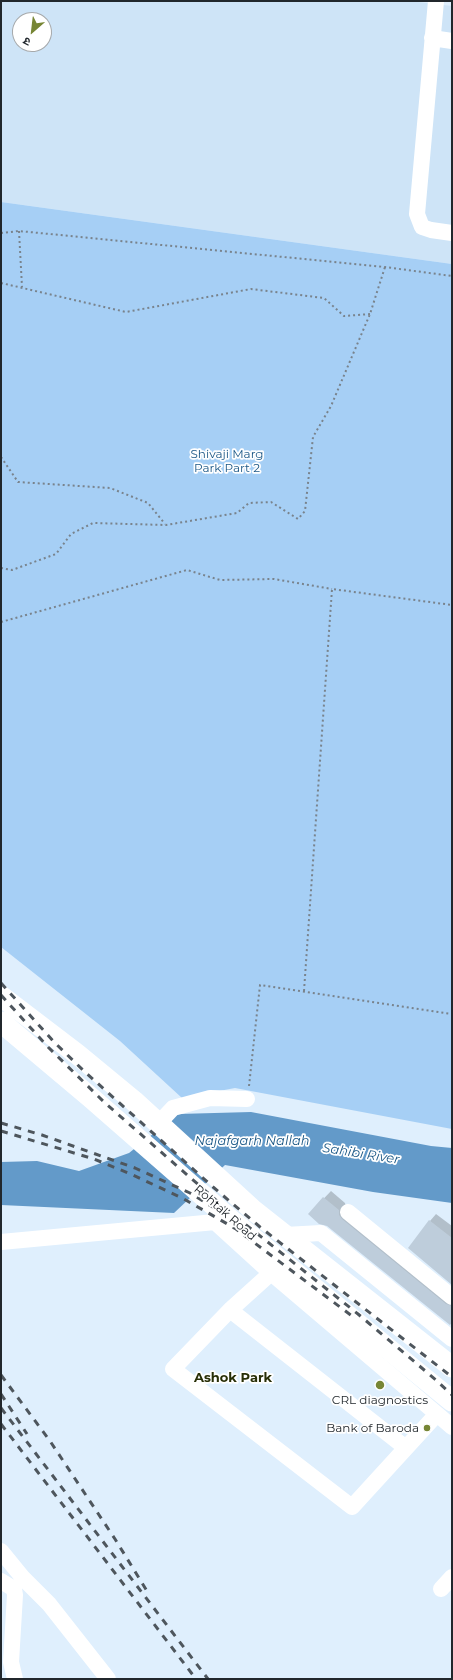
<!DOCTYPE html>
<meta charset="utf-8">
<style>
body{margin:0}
#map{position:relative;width:453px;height:1680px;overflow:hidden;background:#dfeffd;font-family:Montserrat,"Noto Sans Devanagari",sans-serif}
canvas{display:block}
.frame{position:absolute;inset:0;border:2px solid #21272c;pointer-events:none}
.north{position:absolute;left:12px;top:12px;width:40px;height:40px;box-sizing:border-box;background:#fff;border:1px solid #a6a9ab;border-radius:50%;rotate:208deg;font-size:11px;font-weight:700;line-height:16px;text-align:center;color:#21272c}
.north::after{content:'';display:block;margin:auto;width:14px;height:18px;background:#778635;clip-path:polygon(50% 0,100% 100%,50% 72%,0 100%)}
</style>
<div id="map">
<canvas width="453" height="1680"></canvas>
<div class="frame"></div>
<div class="north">उ</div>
</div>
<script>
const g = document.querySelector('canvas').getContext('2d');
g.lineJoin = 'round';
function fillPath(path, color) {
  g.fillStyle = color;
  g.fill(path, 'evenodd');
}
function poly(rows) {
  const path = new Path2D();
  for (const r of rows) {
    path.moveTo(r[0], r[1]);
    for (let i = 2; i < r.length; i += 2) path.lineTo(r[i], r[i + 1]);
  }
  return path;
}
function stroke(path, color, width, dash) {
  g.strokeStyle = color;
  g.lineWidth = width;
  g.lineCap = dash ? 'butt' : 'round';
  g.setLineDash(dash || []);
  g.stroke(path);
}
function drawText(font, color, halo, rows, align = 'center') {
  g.font = font + ' Montserrat,sans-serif';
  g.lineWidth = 3.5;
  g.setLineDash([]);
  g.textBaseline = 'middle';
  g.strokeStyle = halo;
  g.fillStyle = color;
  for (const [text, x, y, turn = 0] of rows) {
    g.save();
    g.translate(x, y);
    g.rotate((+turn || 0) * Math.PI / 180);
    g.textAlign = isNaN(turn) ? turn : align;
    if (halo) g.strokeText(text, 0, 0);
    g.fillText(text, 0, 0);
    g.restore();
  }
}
fillPath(poly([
 [1,1,409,1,452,6,452,264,1,202],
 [20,20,44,20,44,44,20,44]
]), '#cee4f7');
fillPath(poly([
 [1,202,452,264,452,1129,235,1088,182,1098,120,1041,1,947]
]), '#a6cff5');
fillPath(poly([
 [251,1112,431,1146,452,1148,452,1203,373,1192,225,1165,174,1213,1,1205,1,1162,37,1161,79,1171,129,1153,178,1114]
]), '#639ac9');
fillPath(poly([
 [331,1191,345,1203,346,1208,452,1297,452,1325,327,1225,309,1214],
 [436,1214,452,1226,452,1284,430,1221]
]), '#0003');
fillPath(poly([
 [323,1197,339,1210,339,1215,342,1219,446,1304,452,1306,452,1322,450,1325,327,1226,319,1224,308,1214],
 [429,1220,452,1238,452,1285,408,1248]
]), '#becddb');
stroke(poly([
 [19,231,22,287],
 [1,233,19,231,385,267,452,276],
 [1,283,126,312,251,289,324,298,344,316,370,314],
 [1,457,18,482,110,488,148,503,165,524],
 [1,568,12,570,56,554,71,534,93,523,166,525,237,513,249,503,271,502,298,519,305,511,313,437,331,406,370,314,385,267],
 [1,622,187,570,220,580,274,579,332,589],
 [304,991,332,589,452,605],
 [249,1086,260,985,452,1014]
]), '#79838c', 2, [2, 3]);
stroke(poly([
 [436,1,417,214,422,227,431,230,452,233],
 [432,38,452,41],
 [158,1124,173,1108,210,1098,247,1099],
 [348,1212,452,1297],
 [215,1222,271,1273,437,1414],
 [285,1235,321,1233,452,1339],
 [1,1242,226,1221],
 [271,1273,230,1310,173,1369,352,1507,437,1414,452,1427],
 [230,1310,406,1448],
 [1,1551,23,1578,49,1604,108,1679],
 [1,1581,14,1589,15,1595,11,1662,15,1679],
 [441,1589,452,1577]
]), '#fff', 16);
stroke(poly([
 [1,996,77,1054,134,1101,253,1210,452,1367],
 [1,1022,90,1097,232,1221,452,1401]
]), '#fff', 21);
stroke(poly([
 [1,983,54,1042,85,1072,213,1187,260,1227,452,1377],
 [1,995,48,1047,104,1102,225,1208,358,1314,436,1380,452,1395],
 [1,1123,42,1135,135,1168,190,1193,229,1217],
 [1,1131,94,1159,133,1175,184,1199,236,1229,352,1316],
 [1,1375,50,1441,115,1539,147,1591],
 [1,1394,27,1434],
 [1,1408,208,1679],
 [1,1424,196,1679]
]), '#4e565d', 3, [7, 7]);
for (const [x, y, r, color] of [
 [380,1385,5,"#778635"],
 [427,1428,4,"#778635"]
]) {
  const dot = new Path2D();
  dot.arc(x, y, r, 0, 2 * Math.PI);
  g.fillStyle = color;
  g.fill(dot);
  stroke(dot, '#fff', 1.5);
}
drawText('12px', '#1b5786', '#fff', [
 ["Shivaji Marg",227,454],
 ["Park Part 2",227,468]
]);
drawText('12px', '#21272c', '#fff', [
 ["Rohtak Road",225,1213,41]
]);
drawText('12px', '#21272c', '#fff', [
 ["CRL diagnostics",380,1400],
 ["Bank of Baroda",419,1428,"right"]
]);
drawText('italic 13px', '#1a5785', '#fff', [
 ["Najafgarh Nallah",252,1141],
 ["Sahibi River",361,1154,9]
]);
drawText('bold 13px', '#282f07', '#fff', [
 ["Ashok Park",233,1378]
]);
</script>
